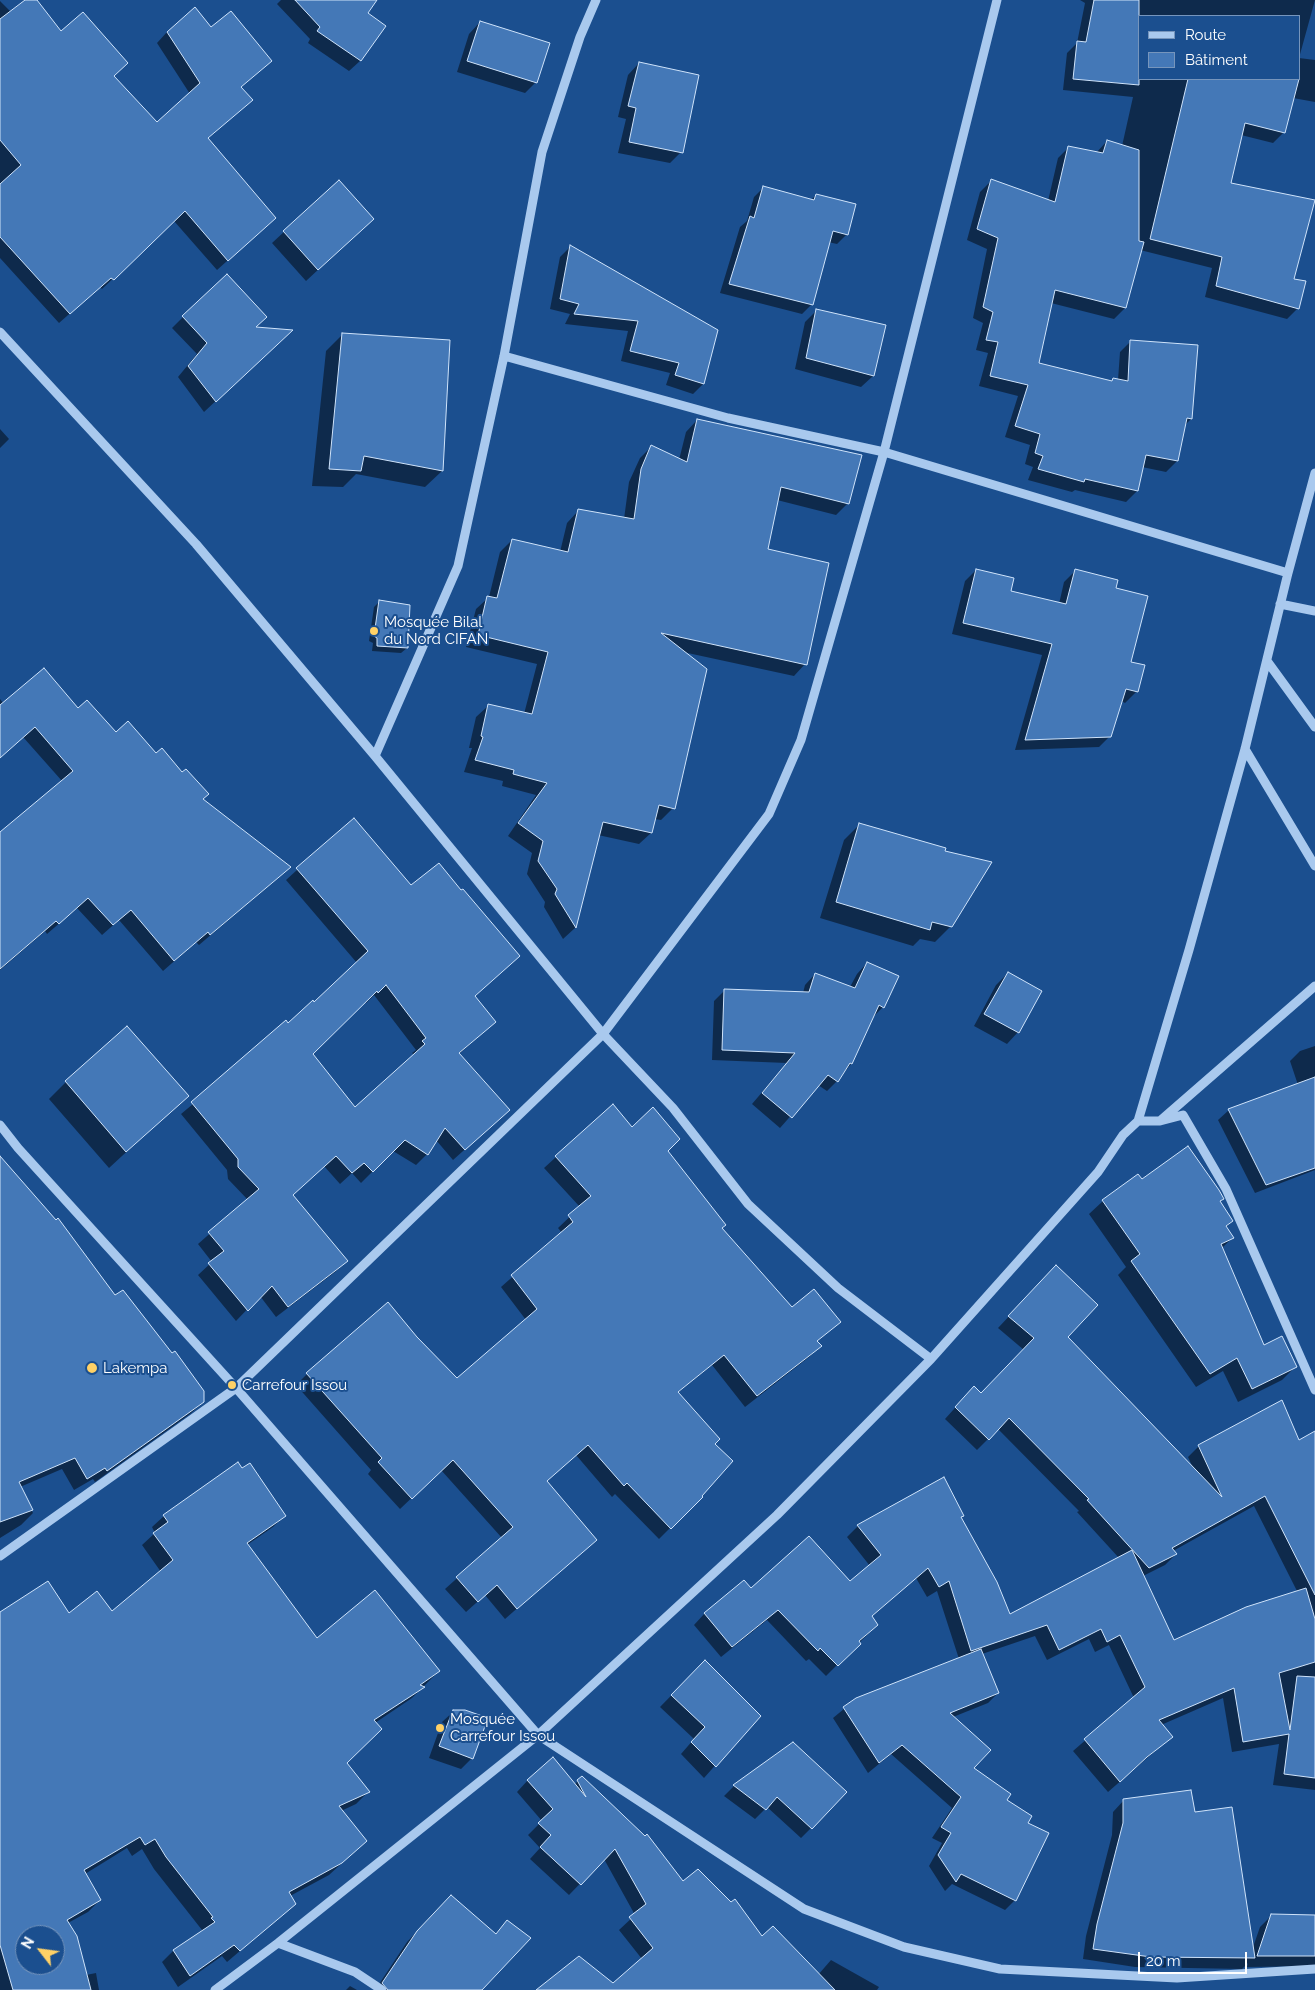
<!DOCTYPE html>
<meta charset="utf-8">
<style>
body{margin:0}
#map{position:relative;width:1315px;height:1990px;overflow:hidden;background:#1b4f8f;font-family:Raleway,sans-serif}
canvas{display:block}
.legend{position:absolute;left:1138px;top:15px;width:162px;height:65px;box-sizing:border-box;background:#1b4f8f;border:1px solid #7695bc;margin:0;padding:6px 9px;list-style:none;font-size:15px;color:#fff}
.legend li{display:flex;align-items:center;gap:10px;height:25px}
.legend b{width:25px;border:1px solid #7695bc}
.north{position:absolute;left:15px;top:1925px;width:50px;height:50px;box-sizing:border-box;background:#1b4f8f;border:1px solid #7695bc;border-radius:50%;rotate:300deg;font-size:14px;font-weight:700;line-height:20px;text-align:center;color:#fff}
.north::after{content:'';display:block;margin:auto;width:18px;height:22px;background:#ffd166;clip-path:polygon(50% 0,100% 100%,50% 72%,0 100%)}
.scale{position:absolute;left:1138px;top:1952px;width:109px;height:22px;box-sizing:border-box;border:2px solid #fff;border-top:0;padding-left:6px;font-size:15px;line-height:18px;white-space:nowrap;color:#fff;-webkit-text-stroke:4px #1b4f8f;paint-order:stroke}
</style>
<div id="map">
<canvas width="1315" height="1990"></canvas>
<ul class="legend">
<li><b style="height:6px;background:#a9c9ee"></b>Route</li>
<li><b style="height:14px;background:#4478b7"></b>Bâtiment</li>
</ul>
<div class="north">N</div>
<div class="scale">20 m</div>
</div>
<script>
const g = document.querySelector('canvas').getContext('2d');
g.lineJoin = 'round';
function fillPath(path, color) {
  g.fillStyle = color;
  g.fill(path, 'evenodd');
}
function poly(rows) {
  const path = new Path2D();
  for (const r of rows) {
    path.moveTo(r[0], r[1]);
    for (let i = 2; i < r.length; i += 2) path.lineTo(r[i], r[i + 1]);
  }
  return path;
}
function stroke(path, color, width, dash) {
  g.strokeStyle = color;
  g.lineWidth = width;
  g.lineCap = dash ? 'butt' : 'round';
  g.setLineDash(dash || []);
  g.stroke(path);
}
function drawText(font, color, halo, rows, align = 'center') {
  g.font = font + ' Raleway,sans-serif';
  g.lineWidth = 4;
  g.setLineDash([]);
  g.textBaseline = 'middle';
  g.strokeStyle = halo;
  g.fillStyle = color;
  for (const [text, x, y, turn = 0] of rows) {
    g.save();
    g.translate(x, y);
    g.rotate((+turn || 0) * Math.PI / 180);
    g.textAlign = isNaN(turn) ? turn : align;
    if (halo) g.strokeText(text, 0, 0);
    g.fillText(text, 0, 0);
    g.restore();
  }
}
fillPath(poly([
 [27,0,36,0,60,33,113,77,157,124,190,94,157,43,167,32,211,29,270,61,240,88,207,139,264,228,217,270,174,221,102,289,100,287,59,323,0,258,0,1,11,12],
 [281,0,375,0,366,13,384,26,360,61,349,71,308,43,310,39,277,4],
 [1080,0,1315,0,1299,58,1315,60,1315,102,1293,98,1284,132,1273,143,1241,135,1230,184,1293,280,1298,308,1287,319,1205,297,1212,268,1140,250,1125,308,1114,319,1051,303,1037,364,1111,382,1113,379,1118,380,1120,352,1131,341,1191,419,1184,426,1177,461,1166,472,1142,467,1137,491,1126,502,1075,490,1072,492,1028,480,1033,467,1025,464,1030,445,1005,437,1018,396,979,386,988,353,976,350,983,323,973,318,987,249,967,240,980,192,991,181,1048,201,1058,158,1069,147,1096,153,1107,141,1122,146,1133,97,1063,90,1067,53,1077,43,1085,3],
 [1139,16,1299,16,1299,79,1139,79],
 [480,22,536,82,525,93,457,72,469,34],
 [639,63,681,152,670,163,618,153,626,119,618,117,628,75],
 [339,181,361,230,306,281,272,243],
 [764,187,811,200,816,195,847,234,837,244,828,242,812,304,802,314,720,293,740,227,747,221,754,197],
 [570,247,716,331,703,384,693,394,666,385,670,373,621,361,628,331,565,324,570,314,550,309,560,257],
 [816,311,873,376,861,387,795,369,805,322],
 [183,317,254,328,281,340,204,412,178,377,197,354,172,328],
 [343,334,442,471,425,487,356,474,343,487,312,486,326,351],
 [697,420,848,503,836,515,777,500,767,550,805,664,794,676,683,652,673,808,661,820,654,819,651,833,639,844,598,835,575,928,563,939,544,907,545,902,527,874,532,853,508,836,536,795,502,786,503,781,464,772,472,748,469,748,476,717,488,706,524,714,537,664,466,647,476,609,489,597,500,552,512,540,560,552,567,523,578,511,624,519,629,482,640,458,652,446,679,460,686,432],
 [0,429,9,439,0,448],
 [976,570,1010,592,1059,604,1064,582,1075,571,1115,589,1136,692,1125,703,1121,701,1110,736,1099,747,1015,750,1042,655,952,634,965,581],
 [379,602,407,648,401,653,372,651,373,643,369,641,374,607],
 [0,699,4,704,78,709,116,734,156,754,279,877,199,945,196,942,163,971,119,920,102,935,77,908,47,934,45,931,0,970,0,834,62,781,23,737,0,758],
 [353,819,474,997,494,1022,459,1054,509,1110,453,1160,436,1140,427,1154,416,1165,393,1151,361,1183,352,1173,340,1184,324,1166,292,1195,347,1261,335,1272,276,1317,260,1296,236,1321,198,1275,212,1262,198,1244,248,1200,228,1179,227,1170,181,1114,314,1003,357,963,286,880],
 [374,995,416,1050,412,1053,414,1055,355,1108,311,1054,365,1001,366,1003],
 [860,824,951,926,935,942,920,939,913,946,820,918,844,840],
 [867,963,883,1007,872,1018,851,1064,837,1081,827,1091,818,1085,780,1128,752,1104,787,1063,712,1060,714,1001,725,990,803,993,805,985,815,974,850,987,857,974],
 [1008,973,1018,1032,1007,1044,974,1026,996,985],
 [1315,1046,1315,1170,1255,1193,1218,1120,1229,1110,1298,1085,1290,1061,1300,1051],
 [66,1082,187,1096,109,1168,49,1099],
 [612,1106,632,1129,666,1151,721,1228,792,1309,839,1322,816,1342,820,1346,809,1357,745,1407,712,1365,677,1393,713,1444,700,1496,701,1497,659,1539,615,1494,612,1497,576,1455,545,1482,595,1540,505,1619,485,1595,466,1612,445,1589,502,1538,441,1470,400,1509,368,1474,371,1470,296,1385,307,1374,416,1337,457,1380,526,1320,501,1287,562,1233,558,1228,580,1207,544,1168],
 [0,1158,203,1402,190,1414,95,1482,93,1479,74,1490,62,1469,20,1487,33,1513,21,1525,0,1538],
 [1141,1181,1222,1199,1219,1202,1232,1221,1226,1227,1232,1238,1222,1248,1264,1347,1296,1366,1282,1380,1238,1402,1223,1371,1196,1387,1118,1275,1126,1267,1089,1214,1103,1201],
 [1045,1278,1066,1337,1193,1468,1188,1457,1199,1446,1315,1442,1315,1790,1273,1785,1279,1744,1232,1752,1223,1698,1161,1725,1171,1737,1108,1792,1073,1751,1134,1698,1109,1645,1095,1652,1089,1639,1047,1660,1035,1636,982,1654,998,1693,988,1703,953,1717,972,1768,1006,1800,1026,1824,1015,1900,1005,1910,952,1884,945,1891,929,1866,942,1843,932,1838,952,1808,891,1754,868,1773,833,1718,856,1699,959,1659,937,1591,927,1597,916,1578,871,1617,877,1625,826,1676,809,1659,806,1661,767,1620,721,1657,694,1625,705,1613,750,1590,850,1583,870,1566,847,1537,858,1526,963,1516,960,1518,1010,1616,1119,1558,1077,1512,1079,1511,998,1429,977,1450,945,1419,963,1399,981,1395,1024,1350,998,1328],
 [1254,1506,1297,1591,1174,1642,1143,1576,1165,1565,1176,1554,1173,1551],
 [285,1515,273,1527,247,1545,316,1640,439,1671,412,1698,375,1723,346,1763,368,1792,356,1804,341,1811,354,1852,329,1875,290,1896,295,1904,227,1962,222,1956,178,1987,162,1962,173,1951,201,1932,202,1930,154,1869,142,1849,132,1856,127,1848,85,1874,100,1900,88,1912,68,1923,86,1975,96,1973,99,1990,0,1990,0,1614,112,1613,161,1572,142,1545,155,1533,152,1527,164,1516],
 [25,1935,55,1935,55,1965,25,1965],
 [705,1661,759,1716,704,1778,681,1754,694,1739,660,1707],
 [454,1711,472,1758,461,1769,429,1758,442,1722],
 [793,1744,811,1828,801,1838,767,1807,755,1819,724,1796,734,1786],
 [528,1780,574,1785,578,1781,683,1883,762,1938,818,1975,831,1960,879,1987,877,1990,538,1990,613,1985,642,1959,619,1930,635,1915,604,1859,569,1895,530,1859,540,1848,528,1835,542,1821,517,1792],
 [1124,1800,1194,1813,1252,1950,1260,1927,1271,1916,1315,1916,1315,1966,1247,1967,1248,1963,1242,1969,1135,1967,1083,1959,1086,1936,1112,1835,1113,1812],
 [441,1906,495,1935,507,1922,480,1990,375,1990,407,1942],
 [350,1986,357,1990,346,1990]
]), '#0007');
const building = poly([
 [25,0,37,0,61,31,83,12,128,63,114,76,157,122,200,83,167,32,195,7,211,27,231,11,272,61,241,87,253,100,208,138,276,218,228,261,185,211,114,280,111,278,70,314,0,237,0,184,21,165,0,140,0,19,25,0],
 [295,0,377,0,368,13,386,26,361,61,317,31,320,27,295,0],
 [1094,0,1139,0,1139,85,1073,79,1077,41,1086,42,1094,0],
 [480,21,550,43,537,83,467,61,480,21],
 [639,62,699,75,683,153,629,142,636,108,628,106,639,62],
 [1188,79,1299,79,1285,133,1245,123,1231,183,1315,200,1294,279,1306,281,1299,309,1216,286,1222,257,1150,239,1188,79],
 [1107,140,1139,150,1139,241,1144,242,1126,308,1055,290,1039,363,1112,381,1113,378,1128,381,1130,340,1198,345,1192,419,1187,418,1178,461,1146,455,1138,491,1085,479,1084,482,1038,469,1043,456,1035,453,1040,434,1015,426,1028,385,990,376,998,342,986,340,993,312,983,307,998,238,977,229,991,179,1055,202,1068,146,1103,153,1107,140],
 [339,180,374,219,318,270,283,231,339,180],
 [763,186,814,200,816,194,856,204,848,235,833,231,813,305,729,284,750,216,754,218,763,186],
 [570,245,718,330,704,384,675,375,679,363,630,351,638,321,574,314,579,304,560,299,570,245],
 [227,274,267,317,256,327,293,330,216,402,188,366,207,343,182,316,227,274],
 [816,309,886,325,874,376,806,358,816,309],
 [342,333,450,340,443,471,364,456,361,471,329,469,342,333],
 [697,419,862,455,849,504,781,487,768,549,829,563,807,665,661,633,707,669,675,809,659,805,652,833,603,822,576,928,555,894,557,889,538,861,543,841,518,823,547,783,513,774,514,770,475,760,483,737,481,736,488,704,532,714,548,652,478,635,487,596,497,598,512,539,568,552,578,509,634,519,641,469,651,445,687,462,697,419],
 [976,569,1014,578,1011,591,1066,604,1075,569,1118,580,1116,588,1148,596,1131,662,1145,665,1138,692,1126,689,1111,737,1025,740,1052,644,963,623,976,569],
 [379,600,410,605,408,648,377,646,377,638,374,636,379,600],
 [44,668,78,708,87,700,116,732,128,721,156,753,162,748,182,772,186,769,209,794,203,799,291,867,210,935,208,932,174,961,131,910,113,925,88,898,59,924,56,921,0,969,0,832,73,771,35,727,0,758,0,705,44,668],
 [354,818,411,885,439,863,461,890,463,889,520,956,475,996,496,1022,459,1053,510,1110,465,1150,445,1128,428,1155,405,1140,373,1172,364,1163,352,1173,336,1156,293,1195,348,1261,288,1307,272,1286,248,1311,208,1263,224,1251,208,1232,259,1189,238,1167,238,1159,191,1102,286,1020,288,1023,313,1000,314,1002,368,951,296,868,354,818],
 [386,985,426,1038,422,1041,425,1044,355,1107,313,1054,377,991,378,993,386,985],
 [859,823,946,848,945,851,992,862,952,927,932,922,930,930,836,902,859,823],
 [867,962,899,976,884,1008,879,1005,852,1064,850,1063,838,1082,828,1075,792,1118,762,1093,795,1053,722,1050,724,989,809,992,815,973,855,988,867,962],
 [1008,972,1042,991,1019,1033,984,1014,1008,972],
 [127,1026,189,1096,126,1152,65,1081,127,1026],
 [1315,1077,1315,1168,1266,1185,1228,1109,1315,1077],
 [613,1104,632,1127,653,1107,680,1139,668,1151,726,1225,722,1228,792,1307,814,1289,841,1322,817,1341,822,1346,757,1396,724,1355,678,1392,720,1439,715,1444,733,1461,702,1496,703,1497,671,1529,627,1483,624,1486,588,1445,547,1481,597,1540,517,1609,497,1585,478,1602,456,1577,513,1527,453,1460,412,1499,378,1462,382,1458,306,1373,388,1302,417,1337,457,1378,537,1309,511,1275,573,1222,568,1215,591,1196,555,1156,613,1104],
 [1188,1146,1219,1190,1224,1199,1220,1201,1233,1221,1226,1226,1234,1238,1221,1244,1264,1345,1282,1336,1297,1367,1252,1389,1237,1358,1210,1374,1131,1261,1140,1254,1102,1200,1138,1174,1142,1179,1188,1146],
 [0,1156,56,1220,58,1218,115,1295,123,1290,172,1353,175,1351,204,1391,204,1402,107,1471,105,1468,87,1479,75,1458,19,1482,33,1510,0,1522,0,1156],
 [1056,1265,1098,1305,1068,1337,1222,1497,1198,1445,1282,1400,1299,1440,1315,1431,1315,1595,1265,1496,1172,1548,1177,1554,1149,1568,1087,1500,1089,1499,1009,1418,989,1440,955,1407,974,1386,981,1393,1034,1338,1008,1316,1056,1265],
 [238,1462,242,1468,250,1463,286,1516,247,1543,317,1638,375,1590,440,1671,420,1685,425,1687,374,1720,382,1729,347,1763,370,1792,339,1806,367,1841,342,1863,289,1892,296,1904,240,1951,234,1945,190,1976,173,1950,215,1922,211,1918,213,1917,166,1857,155,1839,145,1845,140,1837,84,1870,101,1900,67,1920,77,1936,91,1990,13,1990,0,1945,0,1612,48,1581,69,1613,97,1591,112,1611,173,1560,153,1533,168,1522,163,1515,238,1462],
 [25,1935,55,1935,55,1965,25,1965,25,1935],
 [944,1477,964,1516,961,1517,997,1582,1010,1614,1132,1550,1174,1640,1246,1607,1306,1588,1315,1619,1315,1662,1279,1673,1290,1730,1297,1676,1315,1677,1315,1778,1284,1774,1289,1734,1243,1742,1234,1688,1159,1720,1173,1737,1147,1757,1120,1782,1084,1739,1145,1687,1120,1635,1107,1642,1101,1629,1059,1650,1047,1625,971,1651,949,1581,939,1587,928,1568,872,1616,878,1625,859,1641,861,1644,838,1666,820,1648,818,1651,778,1610,732,1647,704,1613,744,1580,751,1588,809,1536,850,1581,881,1555,857,1525,944,1477],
 [981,1649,999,1693,950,1713,991,1750,974,1768,1011,1794,1007,1800,1032,1816,1028,1823,1049,1833,1016,1901,961,1874,956,1882,938,1855,951,1833,941,1827,961,1797,902,1745,879,1763,843,1707,856,1698,981,1649],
 [705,1660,761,1716,716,1767,691,1742,705,1727,671,1695,705,1660],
 [453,1710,465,1710,488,1718,473,1759,439,1746,453,1710],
 [793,1742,847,1792,812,1829,777,1797,766,1810,733,1785,793,1742],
 [553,1757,586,1797,577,1780,582,1776,645,1836,647,1834,683,1881,698,1869,731,1902,735,1899,762,1936,773,1926,835,1990,536,1990,579,1956,613,1983,653,1948,629,1917,646,1904,615,1849,581,1885,540,1847,551,1835,538,1823,553,1809,527,1780,553,1757],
 [1191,1790,1195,1812,1232,1807,1255,1958,1151,1957,1093,1949,1097,1924,1123,1823,1123,1799,1191,1790],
 [451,1895,496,1934,507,1920,531,1938,482,1990,388,1990,382,1983,417,1931,451,1895],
 [1271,1914,1315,1915,1315,1956,1257,1956,1271,1914]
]);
fillPath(building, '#4478b7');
stroke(building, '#cfe3fa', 1);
stroke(poly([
 [0,332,196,544,375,756,603,1034,673,1108,748,1204,838,1288,931,1359],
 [504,356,728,418,884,452,1288,573],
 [1280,604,1315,611],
 [1267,661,1315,727],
 [1245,749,1315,866],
 [375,756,458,566,504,356,542,152,580,37,596,0],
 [1138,1121,1160,1121,1315,986],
 [1160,1121,1183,1115,1226,1189,1315,1390],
 [0,1125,18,1148,236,1388,538,1735,804,1909,904,1947,1000,1969,1177,1978,1315,1969],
 [0,1556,236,1388,603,1034,769,814,801,740,884,452,997,0],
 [278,1943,355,1972,382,1990],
 [215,1990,278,1943,538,1735,777,1515,931,1359,1098,1172,1123,1135,1138,1121,1189,950,1245,749,1288,573,1315,473]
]), '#a9c9ee', 9);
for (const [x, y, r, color] of [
 [374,631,5,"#ffd166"],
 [92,1368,6,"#ffd166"],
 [232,1385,5,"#ffd166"],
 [440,1728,5,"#ffd166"]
]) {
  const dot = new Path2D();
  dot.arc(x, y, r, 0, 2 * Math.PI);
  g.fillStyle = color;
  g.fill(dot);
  stroke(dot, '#1b4f8f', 2);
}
drawText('15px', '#fff', '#1b4f8f', [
 ["Mosquée Bilal",384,622],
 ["du Nord CIFAN",384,639],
 ["Lakempa",103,1368],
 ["Carrefour Issou",242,1385],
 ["Mosquée",450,1719],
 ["Carrefour Issou",450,1736]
], 'left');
</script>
